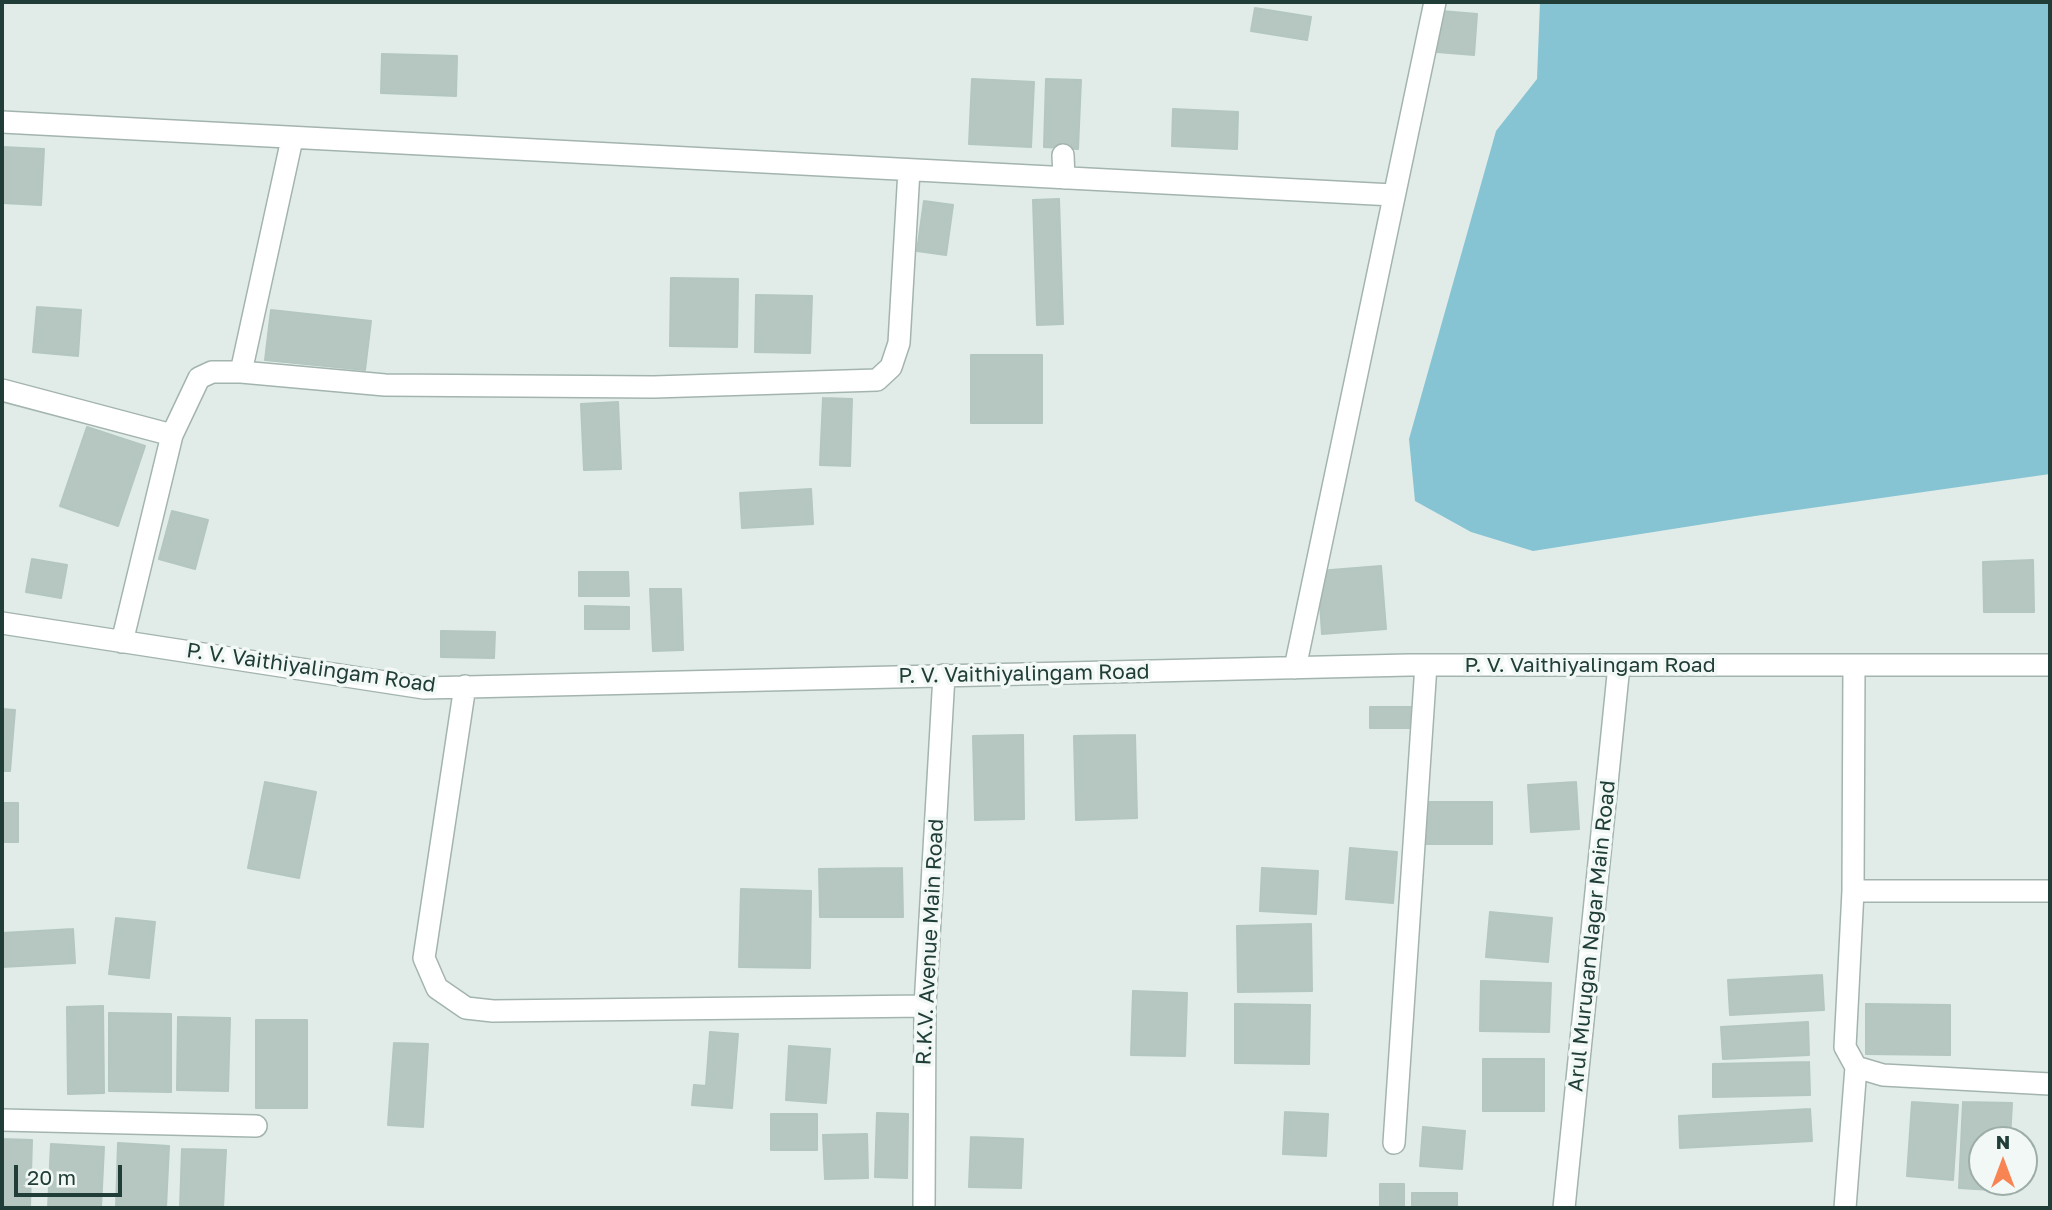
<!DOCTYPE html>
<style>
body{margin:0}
#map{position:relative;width:2052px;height:1210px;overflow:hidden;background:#e1ece8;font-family:"Golos Text",sans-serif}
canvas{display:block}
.frame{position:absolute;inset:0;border:4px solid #203d37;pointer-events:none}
.north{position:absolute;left:1968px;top:1126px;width:70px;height:70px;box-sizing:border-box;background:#f1f8f5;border:2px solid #9dada9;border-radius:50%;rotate:0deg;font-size:19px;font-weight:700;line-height:28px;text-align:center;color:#203d37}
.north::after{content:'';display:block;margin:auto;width:24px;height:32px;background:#f88453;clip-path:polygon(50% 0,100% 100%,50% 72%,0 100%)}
.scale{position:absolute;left:14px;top:1165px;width:108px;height:32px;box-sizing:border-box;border:4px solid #203d37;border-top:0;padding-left:9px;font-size:21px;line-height:24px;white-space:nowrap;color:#203d37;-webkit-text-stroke:5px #f1f8f5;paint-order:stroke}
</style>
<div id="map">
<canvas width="2052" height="1210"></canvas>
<div class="frame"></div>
<div class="north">N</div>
<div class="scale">20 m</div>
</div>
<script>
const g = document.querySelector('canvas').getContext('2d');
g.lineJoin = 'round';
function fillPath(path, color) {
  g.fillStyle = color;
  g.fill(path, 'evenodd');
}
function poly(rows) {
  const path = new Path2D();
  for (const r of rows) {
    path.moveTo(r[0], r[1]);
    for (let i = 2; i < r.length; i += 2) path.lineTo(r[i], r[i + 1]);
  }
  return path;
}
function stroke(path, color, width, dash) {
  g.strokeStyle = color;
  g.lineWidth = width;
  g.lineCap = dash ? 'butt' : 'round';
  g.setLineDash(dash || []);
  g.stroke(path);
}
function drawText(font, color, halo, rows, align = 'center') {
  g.font = font + ' "Golos Text",sans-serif';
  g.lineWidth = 7;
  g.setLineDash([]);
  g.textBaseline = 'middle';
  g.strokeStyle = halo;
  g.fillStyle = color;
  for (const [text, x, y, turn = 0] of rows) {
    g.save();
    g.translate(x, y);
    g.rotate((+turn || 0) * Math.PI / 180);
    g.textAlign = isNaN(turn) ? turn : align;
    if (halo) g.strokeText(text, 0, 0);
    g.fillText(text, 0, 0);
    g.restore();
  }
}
fillPath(poly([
 [1540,2,2050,2,2050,474,1755,516,1533,551,1471,532,1415,501,1409,439,1496,131,1537,79]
]), '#86c4d4');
const building = poly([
 [1255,8,1311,17,1307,40,1251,31,1255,8],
 [1441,11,1477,14,1474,55,1437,52,1441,11],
 [382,54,457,56,456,96,381,93,382,54],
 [972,79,1034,82,1031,147,969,144,972,79],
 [1046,79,1081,80,1078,149,1044,147,1046,79],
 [1173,109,1238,112,1237,149,1172,146,1173,109],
 [2,147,44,149,41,205,2,203,2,147],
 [1059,199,1063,324,1037,325,1033,200,1059,199],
 [924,201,953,205,946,255,917,251,924,201],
 [671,278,738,279,737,347,670,346,671,278],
 [756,295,812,296,810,353,755,352,756,295],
 [37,307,81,310,78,356,33,352,37,307],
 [271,310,371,321,365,370,265,360,271,310],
 [971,355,1042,355,1042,423,971,423,971,355],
 [823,398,852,399,850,466,820,465,823,398],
 [618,402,621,469,584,470,581,404,618,402],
 [87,427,145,446,118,526,60,506,87,427],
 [811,489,813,524,742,528,740,493,811,489],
 [172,511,208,520,195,569,159,559,172,511],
 [32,559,67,565,61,598,26,592,32,559],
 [2033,560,2034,612,1984,612,1983,562,2033,560],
 [1381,566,1386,629,1322,634,1318,571,1381,566],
 [579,572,628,572,629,596,579,596,579,572],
 [650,589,681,589,683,650,653,651,650,589],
 [585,606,629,607,629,629,585,629,585,606],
 [441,631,495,632,494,658,441,657,441,631],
 [1370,707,1413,707,1413,728,1370,728,1370,707],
 [2,709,15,710,10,771,2,771,2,709],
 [1023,735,1024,819,975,820,973,736,1023,735],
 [1135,735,1137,818,1076,820,1074,736,1135,735],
 [265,782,316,792,299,878,248,868,265,782],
 [1576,782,1579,829,1531,832,1528,785,1576,782],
 [1425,802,1492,802,1492,844,1425,844,1425,802],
 [2,803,18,803,18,842,2,842,2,803],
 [1350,848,1397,852,1393,903,1346,899,1350,848],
 [902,868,903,917,820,917,819,869,902,868],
 [1262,868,1318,871,1316,914,1260,911,1262,868],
 [741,889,811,891,810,968,739,967,741,889],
 [1490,912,1552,918,1548,962,1486,957,1490,912],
 [116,918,155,922,149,978,109,974,116,918],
 [1311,924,1312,991,1238,992,1237,926,1311,924],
 [73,929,75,963,2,967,2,933,73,929],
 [1822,975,1824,1010,1730,1015,1728,980,1822,975],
 [1481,981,1551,983,1549,1032,1480,1031,1481,981],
 [1133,991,1187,993,1185,1056,1131,1055,1133,991],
 [1235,1004,1310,1005,1309,1064,1235,1063,1235,1004],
 [1866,1004,1950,1005,1950,1055,1866,1054,1866,1004],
 [103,1006,104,1093,68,1094,67,1007,103,1006],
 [109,1013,171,1014,171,1092,109,1091,109,1013],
 [178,1017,230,1018,228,1091,177,1090,178,1017],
 [256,1020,307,1020,307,1108,256,1108,256,1020],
 [1808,1022,1809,1055,1723,1059,1721,1027,1808,1022],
 [710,1032,738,1034,732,1108,692,1105,694,1085,706,1086,710,1032],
 [394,1043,428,1044,423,1127,388,1125,394,1043],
 [789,1046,830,1049,826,1103,786,1100,789,1046],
 [1483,1059,1544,1059,1544,1111,1483,1111,1483,1059],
 [1809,1062,1810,1095,1713,1097,1713,1064,1809,1062],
 [1912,1102,1958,1105,1953,1180,1907,1176,1912,1102],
 [1963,1102,2012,1103,2010,1140,1982,1140,1982,1182,2008,1182,2008,1191,1959,1188,1963,1102],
 [1810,1109,1812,1141,1680,1148,1679,1116,1810,1109],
 [1285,1112,1328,1114,1326,1156,1283,1154,1285,1112],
 [877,1113,908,1114,907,1178,875,1177,877,1113],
 [771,1114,817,1114,817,1150,771,1150,771,1114],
 [1423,1127,1465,1131,1462,1169,1420,1166,1423,1127],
 [867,1134,868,1178,825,1179,823,1135,867,1134],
 [971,1137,1023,1139,1021,1188,969,1187,971,1137],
 [2,1139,32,1140,30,1208,2,1208,2,1139],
 [118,1143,169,1146,166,1208,116,1208,118,1143],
 [51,1144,104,1147,101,1208,48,1208,51,1144],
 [182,1149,226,1150,223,1208,180,1208,182,1149],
 [1380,1184,1404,1184,1404,1208,1380,1208,1380,1184],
 [1412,1193,1457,1193,1457,1208,1412,1208,1412,1193]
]);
fillPath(building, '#b6c7c1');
stroke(building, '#b3c6bf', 2);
const minor = poly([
 [2,122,1393,195],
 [1063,155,1064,178],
 [241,372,292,139],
 [2,390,172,435],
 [2,623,424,688,1409,665,2050,665],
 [122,642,172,435,199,378,212,372,241,372,385,385,654,387,877,380,891,367,899,343,909,170],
 [1295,668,1435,2],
 [465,686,424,958,437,988,466,1008,493,1011,925,1006],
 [1853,891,2050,891],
 [1856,1067,1883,1075,2050,1084],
 [2,1120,256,1126],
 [1394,1143,1426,665],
 [924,1208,925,1006,944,675],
 [1564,1208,1619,665],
 [1845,1208,1856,1067,1845,1047,1853,891,1854,666]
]);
stroke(minor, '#a3b4af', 24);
stroke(minor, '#fff', 21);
drawText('21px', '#203d37', '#f1f8f5', [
 ["P. V. Vaithiyalingam Road",1590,665],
 ["P. V. Vaithiyalingam Road",311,668,8],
 ["P. V. Vaithiyalingam Road",1024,674,-1],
 ["Arul Murugan Nagar Main Road",1592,936,-84],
 ["R.K.V. Avenue Main Road",930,942,-87]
]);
</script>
